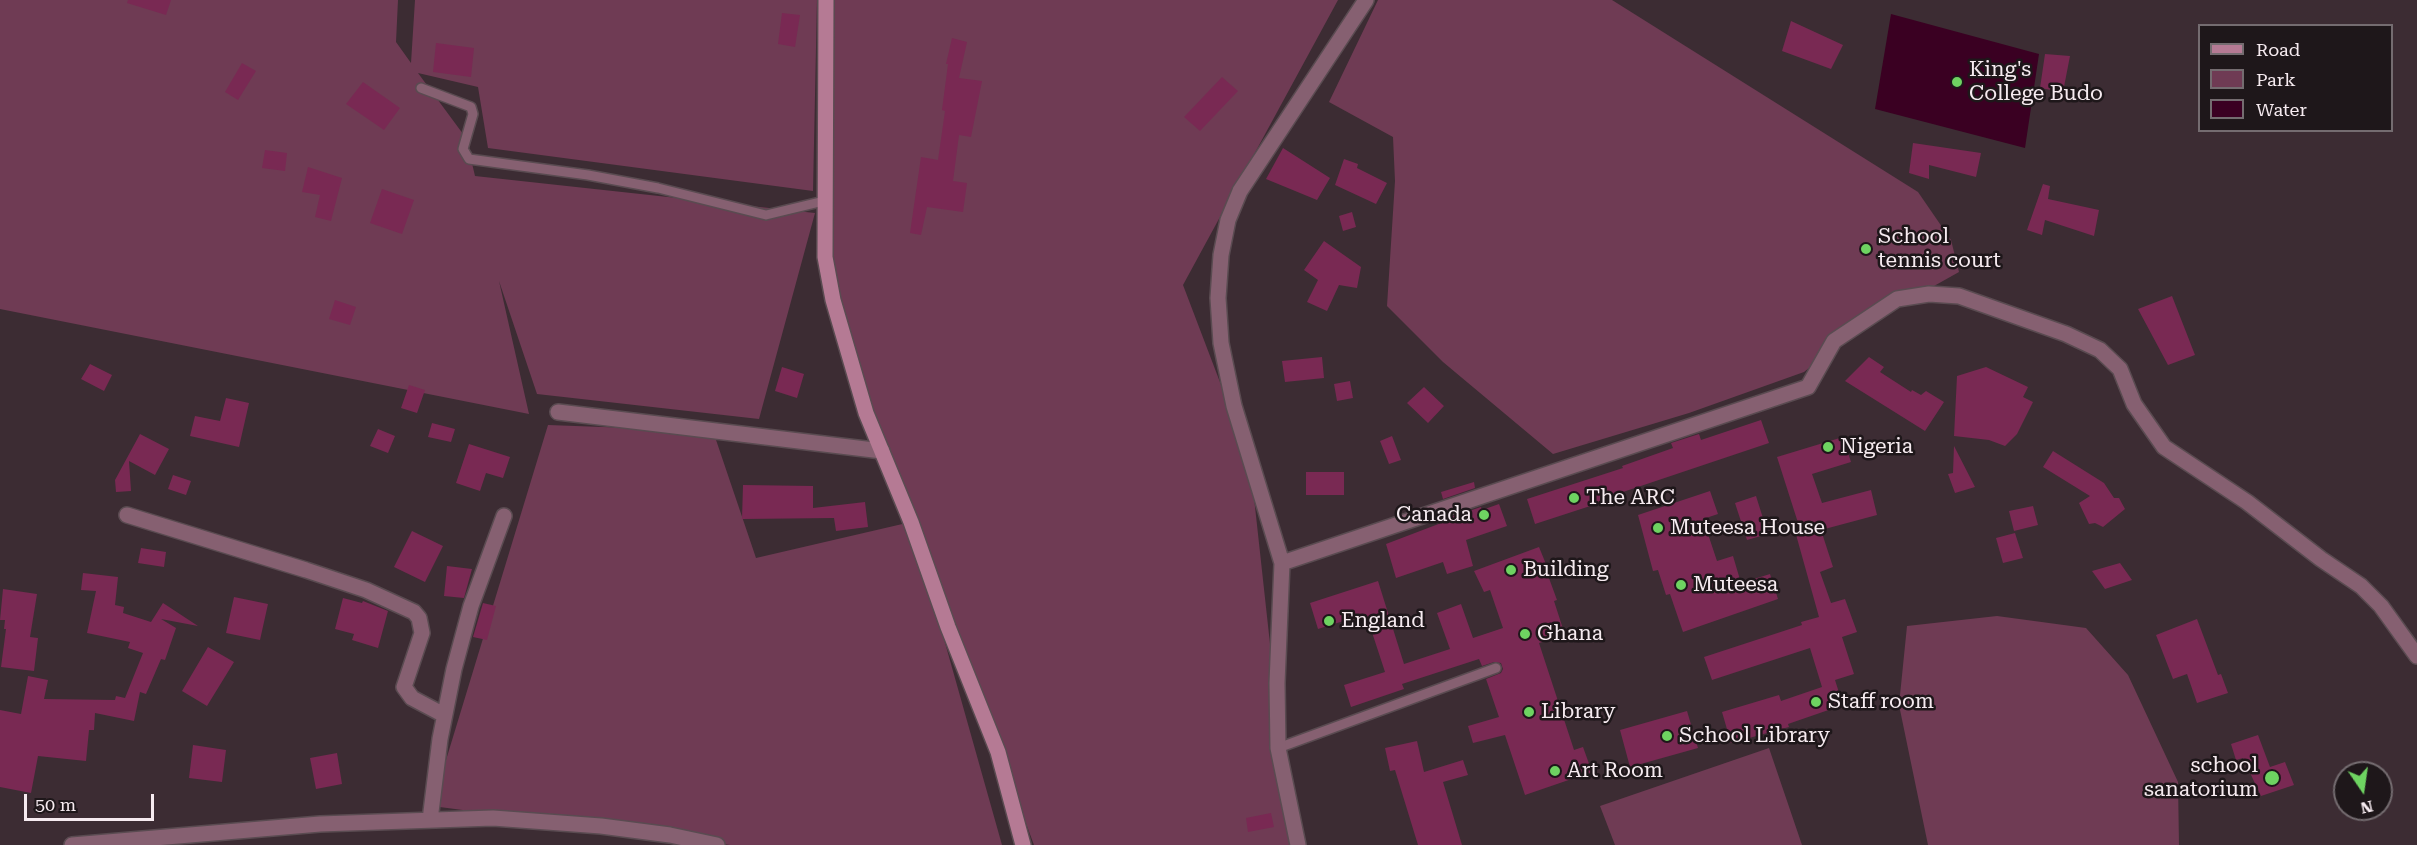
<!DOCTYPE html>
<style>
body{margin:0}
#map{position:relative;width:2417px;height:845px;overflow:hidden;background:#3c2c33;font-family:"Roboto Serif",serif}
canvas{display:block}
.legend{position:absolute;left:2198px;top:24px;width:195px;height:108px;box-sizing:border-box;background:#1e171a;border:2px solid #746c70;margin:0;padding:8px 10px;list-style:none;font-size:18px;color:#f6ebf0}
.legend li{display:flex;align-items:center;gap:12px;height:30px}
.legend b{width:30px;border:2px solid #746c70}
.north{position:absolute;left:2333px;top:761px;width:60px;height:60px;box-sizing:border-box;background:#1e171a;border:2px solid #746c70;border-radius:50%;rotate:167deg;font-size:16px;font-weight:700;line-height:24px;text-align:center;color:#f6ebf0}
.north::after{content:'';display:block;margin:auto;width:21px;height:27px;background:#6ed361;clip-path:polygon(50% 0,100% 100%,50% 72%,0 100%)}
.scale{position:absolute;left:24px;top:794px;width:130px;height:27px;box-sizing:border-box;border:3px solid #f6ebf0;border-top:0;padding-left:8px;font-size:18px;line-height:21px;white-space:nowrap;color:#f6ebf0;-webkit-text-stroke:4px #1e171a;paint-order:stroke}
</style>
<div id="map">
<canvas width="2417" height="845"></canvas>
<ul class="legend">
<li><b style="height:8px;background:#b57a94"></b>Road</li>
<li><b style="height:16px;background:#6f3b54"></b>Park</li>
<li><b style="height:16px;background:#3a0022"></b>Water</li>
</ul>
<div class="north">N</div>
<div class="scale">50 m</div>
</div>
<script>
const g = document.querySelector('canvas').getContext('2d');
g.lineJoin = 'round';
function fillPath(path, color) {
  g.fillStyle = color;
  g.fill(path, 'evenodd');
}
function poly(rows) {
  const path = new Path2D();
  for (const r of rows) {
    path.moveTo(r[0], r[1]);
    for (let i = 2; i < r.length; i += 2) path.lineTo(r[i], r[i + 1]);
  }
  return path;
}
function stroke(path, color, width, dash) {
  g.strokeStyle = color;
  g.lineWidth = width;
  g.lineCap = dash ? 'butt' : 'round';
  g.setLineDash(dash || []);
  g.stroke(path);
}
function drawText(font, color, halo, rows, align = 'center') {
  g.font = font + ' "Roboto Serif",serif';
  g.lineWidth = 5;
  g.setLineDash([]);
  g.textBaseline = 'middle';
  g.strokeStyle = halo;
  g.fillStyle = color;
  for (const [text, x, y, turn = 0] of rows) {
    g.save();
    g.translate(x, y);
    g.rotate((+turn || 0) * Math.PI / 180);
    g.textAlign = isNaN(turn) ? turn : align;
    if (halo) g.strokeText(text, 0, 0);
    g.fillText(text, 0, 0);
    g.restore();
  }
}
fillPath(poly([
 [0,0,398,0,396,42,411,63,415,0,817,0,813,191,488,148,478,87,418,73,466,138,475,176,815,213,759,419,537,394,499,281,529,414,0,309],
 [832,0,1338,0,1183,285,1250,461,1292,845,1034,845,833,300],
 [1378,0,1612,0,1918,192,1951,240,1959,272,1859,328,1804,372,1689,413,1553,454,1443,362,1387,306,1395,181,1393,137,1329,102],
 [548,425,713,431,756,558,911,522,1002,845,730,845,432,806],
 [1997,616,2086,628,2128,675,2178,782,2179,845,1928,845,1899,705,1907,626],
 [1769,748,1802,845,1615,845,1600,806]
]), '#6f3b54');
fillPath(poly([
 [1891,14,2039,54,2025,148,1875,109]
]), '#3a0022');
fillPath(poly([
 [128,0,171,0,166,15,127,3],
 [782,13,800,15,795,47,778,44],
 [1791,21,1843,45,1831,69,1782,51],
 [952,38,967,42,959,78,982,81,971,137,959,135,953,181,967,183,963,212,927,207,921,235,910,233,921,157,938,160,945,111,942,110,948,64,946,64],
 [436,43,474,48,471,77,433,72],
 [2045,54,2070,56,2063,92,2040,88],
 [242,63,256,71,238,100,225,92],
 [1222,77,1238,91,1200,131,1184,117],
 [363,82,400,108,384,130,346,104],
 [1913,143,1981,153,1976,177,1929,165,1929,179,1909,173],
 [1283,148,1330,178,1317,200,1266,179],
 [265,150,287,153,285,171,262,168],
 [1344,159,1358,164,1357,168,1387,183,1376,204,1335,185],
 [308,167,342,178,331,221,315,217,320,195,302,192],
 [2043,184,2050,186,2048,199,2099,210,2094,236,2045,220,2042,235,2027,230],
 [382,189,414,200,402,234,370,223],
 [1352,212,1356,227,1343,231,1339,216],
 [1324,241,1361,267,1357,288,1339,285,1327,311,1307,302,1318,280,1304,270],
 [2172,296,2195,355,2168,365,2138,309],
 [335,300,356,307,350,325,329,319],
 [1322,357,1324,378,1285,382,1282,361],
 [1869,357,1884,367,1880,372,1911,392,1912,390,1921,395,1926,391,1944,402,1925,431,1845,381],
 [90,364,112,375,104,391,81,379],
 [782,367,804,374,797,398,775,391],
 [1986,367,2028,387,2023,397,2033,402,2017,434,2005,446,1989,440,1954,436,1957,376],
 [1350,381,1353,398,1337,401,1334,384],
 [409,385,425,390,417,413,401,408],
 [1424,387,1444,406,1428,423,1407,403],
 [226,398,249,403,239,447,190,436,195,416,220,421],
 [1761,420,1769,443,1620,493,1621,496,1535,524,1527,499,1623,468,1622,466,1673,448,1671,443,1699,434,1701,440],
 [432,423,455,429,451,442,428,437],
 [378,429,395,436,388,453,370,446],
 [140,434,169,449,155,475,129,461,131,491,116,492,115,480],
 [1392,436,1401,460,1389,464,1380,441],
 [1843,437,1851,462,1812,474,1822,503,1871,490,1877,515,1821,530,1833,567,1820,572,1831,603,1845,599,1857,632,1842,637,1854,674,1835,680,1843,705,1788,724,1789,727,1731,743,1722,712,1779,695,1781,701,1822,687,1810,648,1712,680,1704,657,1802,625,1801,622,1819,617,1795,531,1800,529,1777,457],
 [469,444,510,457,503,478,486,473,480,491,456,483],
 [1954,446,1975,487,1955,493,1948,474,1953,473],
 [2053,451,2104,483,2114,498,2119,498,2125,509,2103,527,2095,523,2089,524,2079,503,2090,496,2043,467],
 [1306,472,1344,472,1344,495,1306,495],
 [173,475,191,481,186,495,168,489],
 [1474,482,1475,488,1443,499,1441,492],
 [743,485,813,486,813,508,865,502,868,527,836,531,834,518,742,519],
 [1710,491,1718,514,1703,519,1717,561,1733,556,1741,583,1770,574,1778,599,1683,632,1670,594,1666,595,1658,570,1653,571,1638,515],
 [1756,496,1768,534,1747,540,1735,503],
 [1499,504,1507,526,1466,540,1473,566,1447,574,1443,562,1396,578,1386,544,1449,520,1448,518,1481,507,1482,510],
 [2033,506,2038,525,2014,531,2009,511],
 [412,531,443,546,425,582,394,567],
 [2015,533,2023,558,2003,563,1996,538],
 [1539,547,1548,569,1546,570,1557,600,1554,601,1565,635,1539,643,1574,750,1583,747,1592,772,1525,795,1505,735,1473,743,1468,726,1499,717,1486,679,1501,673,1503,669,1501,663,1494,662,1482,666,1479,659,1402,684,1404,689,1351,707,1344,685,1385,672,1366,614,1318,629,1310,603,1378,581,1404,664,1450,649,1437,613,1461,604,1473,638,1503,628,1490,590,1484,592,1474,571],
 [141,548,166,552,164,567,138,563],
 [2120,563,2132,580,2105,589,2092,571],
 [447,566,472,569,464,598,444,596],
 [83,573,118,577,115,605,124,607,123,613,151,622,163,603,198,626,161,619,176,628,165,660,161,659,146,694,140,692,134,721,95,713,94,730,89,730,86,761,38,756,31,793,0,787,0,710,21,714,28,676,48,680,44,699,115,700,116,696,125,698,143,653,128,648,130,642,87,633,96,591,81,590],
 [3,589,37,594,30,637,38,638,34,671,1,667,6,629,4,629,5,620,0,620],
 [234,597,268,604,260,640,226,633],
 [343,598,362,603,363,601,388,611,378,648,352,640,354,634,335,629],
 [483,603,496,606,487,640,473,637],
 [2197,619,2218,675,2221,674,2228,693,2197,703,2187,674,2173,679,2156,635],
 [208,647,234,662,207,706,182,691],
 [1687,711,1698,748,1630,767,1620,730],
 [2258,735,2270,767,2285,762,2294,785,2261,796,2243,758,2236,760,2231,744],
 [1417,741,1424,772,1463,760,1468,775,1443,782,1462,845,1418,845,1395,770,1390,771,1385,748],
 [193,745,226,750,222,782,189,778],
 [337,753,342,784,316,789,310,758],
 [1271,813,1274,827,1248,832,1246,818]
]), '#792953');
const lane = poly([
 [421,88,471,107,473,114,463,149,469,159,588,175,658,188,766,215,824,201],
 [1278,748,1496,668]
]);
const street = poly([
 [558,412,882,451],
 [127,515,306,570,366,590,414,612,419,618,422,633,404,687,412,698,444,715],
 [1282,563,1808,387,1834,341,1897,299,1929,294,1959,296,2066,334,2100,350,2120,369,2134,404,2164,447,2247,502,2321,559,2361,586,2381,606,2417,656],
 [430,820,440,739,454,669,471,606,504,516],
 [72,845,320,824,493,818,601,826,670,835,717,845],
 [1298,845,1278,748,1277,683,1282,563,1234,406,1221,343,1218,298,1221,255,1228,220,1240,191,1366,0]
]);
const secondary = poly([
 [826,0,825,257,833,300,866,413,911,522,948,627,998,752,1023,845]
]);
stroke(lane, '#5a4b51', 12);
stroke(street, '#5a4b51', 18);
stroke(secondary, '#5a4b51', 18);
stroke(lane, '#866071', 9);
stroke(street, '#866071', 15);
stroke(secondary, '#b57a94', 15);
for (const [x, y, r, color] of [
 [1957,82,6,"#6ed361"],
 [1866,249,6,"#6ed361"],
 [1828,447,6,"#6ed361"],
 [1574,498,6,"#6ed361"],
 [1484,515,6,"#6ed361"],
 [1658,528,6,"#6ed361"],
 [1511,570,6,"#6ed361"],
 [1681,585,6,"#6ed361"],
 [1329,621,6,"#6ed361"],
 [1525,634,6,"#6ed361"],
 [1816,702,6,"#6ed361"],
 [1529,712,6,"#6ed361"],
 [1667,736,6,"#6ed361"],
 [1555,771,6,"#6ed361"],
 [2272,778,8,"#6ed361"]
]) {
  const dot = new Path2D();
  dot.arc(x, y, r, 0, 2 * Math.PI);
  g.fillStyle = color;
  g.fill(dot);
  stroke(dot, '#1e171a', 2);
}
drawText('21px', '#f6ebf0', '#1e171a', [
 ["King's",1969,70],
 ["College Budo",1969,94],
 ["School",1878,237],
 ["tennis court",1878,261],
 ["Nigeria",1840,447],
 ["The ARC",1586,498],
 ["Canada",1472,515,"right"],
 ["Muteesa House",1670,528],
 ["Building",1523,570],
 ["Muteesa",1693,585],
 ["England",1341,621],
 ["Ghana",1537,634],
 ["Staff room",1828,702],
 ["Library",1541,712],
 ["School Library",1679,736],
 ["school",2258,766,"right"],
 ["sanatorium",2258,790,"right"],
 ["Art Room",1567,771]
], 'left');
</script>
